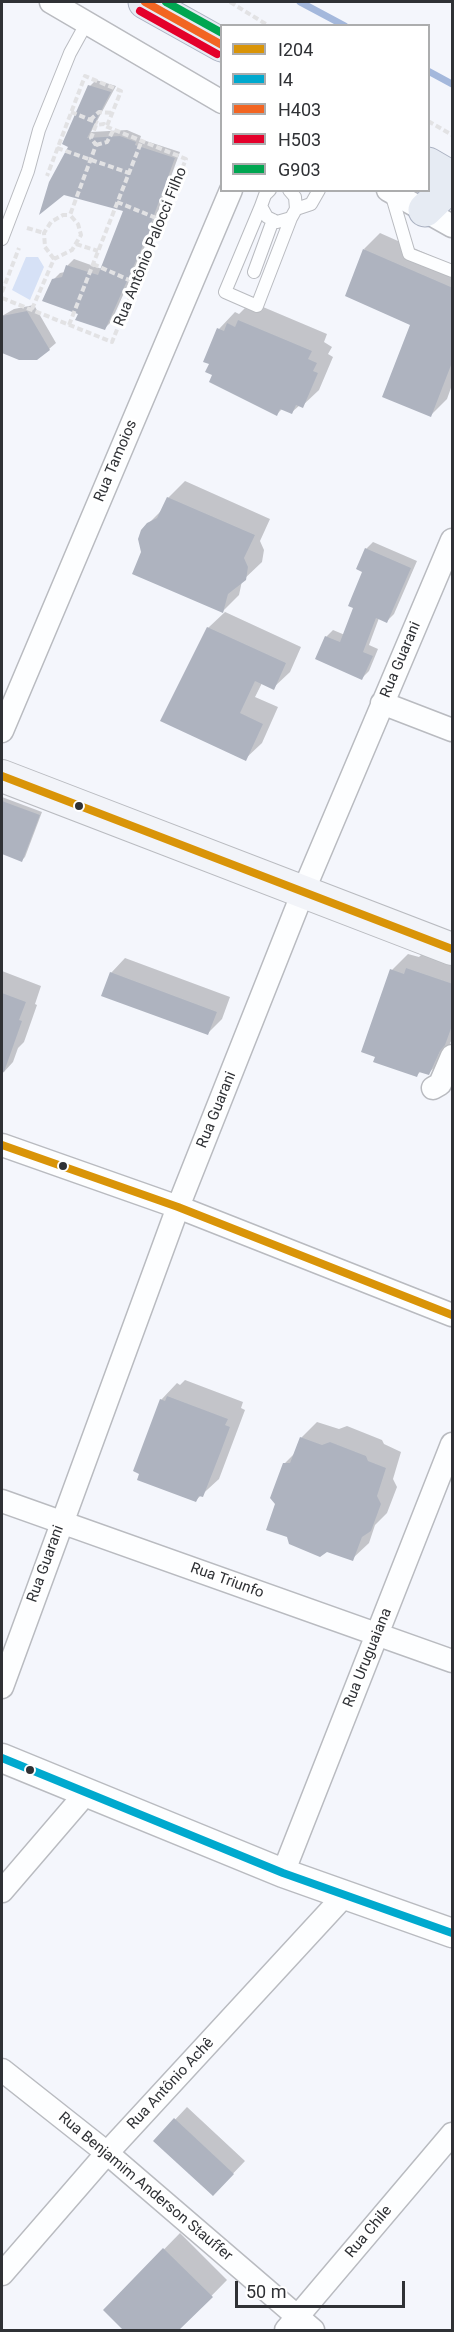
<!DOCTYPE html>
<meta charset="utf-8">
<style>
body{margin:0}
#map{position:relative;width:454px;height:2332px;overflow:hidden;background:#f4f6fc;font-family:Roboto,sans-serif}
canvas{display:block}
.frame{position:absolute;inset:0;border:3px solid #2f3135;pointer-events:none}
.legend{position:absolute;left:220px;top:24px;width:210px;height:168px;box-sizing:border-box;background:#fff;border:2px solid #acadae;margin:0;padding:8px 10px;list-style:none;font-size:18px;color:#2f3135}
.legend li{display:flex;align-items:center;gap:12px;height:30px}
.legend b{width:30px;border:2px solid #acadae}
.scale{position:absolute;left:235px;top:2281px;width:170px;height:27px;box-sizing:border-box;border:3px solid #2f3135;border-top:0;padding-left:8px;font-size:18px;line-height:21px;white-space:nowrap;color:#2f3135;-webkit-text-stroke:4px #fff;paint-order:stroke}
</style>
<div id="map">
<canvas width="454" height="2332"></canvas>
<div class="frame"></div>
<ul class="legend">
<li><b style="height:8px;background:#d99408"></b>I204</li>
<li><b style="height:8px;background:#00a9ce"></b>I4</li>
<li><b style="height:8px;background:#f26522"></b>H403</li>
<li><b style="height:8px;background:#e4002b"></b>H503</li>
<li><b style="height:8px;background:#00a651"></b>G903</li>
</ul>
<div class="scale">50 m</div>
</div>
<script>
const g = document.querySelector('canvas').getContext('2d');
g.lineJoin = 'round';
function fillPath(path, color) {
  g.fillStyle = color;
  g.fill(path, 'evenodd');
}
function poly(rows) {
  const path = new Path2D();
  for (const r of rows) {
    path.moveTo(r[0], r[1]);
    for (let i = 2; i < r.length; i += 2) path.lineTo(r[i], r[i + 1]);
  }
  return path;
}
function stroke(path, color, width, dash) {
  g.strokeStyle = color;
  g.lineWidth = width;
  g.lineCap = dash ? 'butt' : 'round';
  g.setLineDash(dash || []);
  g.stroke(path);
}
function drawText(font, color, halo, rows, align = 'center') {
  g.font = font + ' Roboto,sans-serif';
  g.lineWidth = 6;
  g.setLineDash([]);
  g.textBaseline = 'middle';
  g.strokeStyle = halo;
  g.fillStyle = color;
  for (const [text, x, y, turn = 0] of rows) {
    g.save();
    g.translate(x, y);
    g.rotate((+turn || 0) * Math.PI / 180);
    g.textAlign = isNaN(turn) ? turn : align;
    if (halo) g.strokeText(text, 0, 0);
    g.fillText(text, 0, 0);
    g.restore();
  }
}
fillPath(poly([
 [26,257,38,257,44,267,30,300,12,290]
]), '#d6e1f6');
fillPath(poly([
 [96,80,116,86,91,132,127,130,141,136,140,139,180,152,156,217,158,217,111,322,105,328,80,313,53,280,60,273,65,272,68,265,74,259,102,269,125,210,70,146,90,86],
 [380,233,452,265,452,385,447,399,431,415,412,324,364,249],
 [256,304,327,334,324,342,332,347,328,354,333,357,319,390,302,406,300,405,292,412,283,408,276,415,214,375,211,363,219,329,235,312,239,314,245,308,250,310],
 [34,305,56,343,49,349,5,352,2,349,2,316,14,309],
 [185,481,270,519,260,541,264,550,262,562,242,581,239,595,223,611,301,647,290,672,273,688,262,683,255,697,278,707,262,743,245,759,208,628,225,612,134,573,143,552,148,524,164,508,168,498],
 [373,542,417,561,394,614,387,621,379,618,369,645,378,649,369,671,362,678,326,637,333,630,345,635,355,607,364,571,366,549],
 [2,797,42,812,25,857,22,860,2,852],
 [424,952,452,962,452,1039,444,1057,428,1074,421,1071,417,1075,392,970,408,954,419,957],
 [125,958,230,997,222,1019,207,1034,111,973],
 [2,971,41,986,35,1004,37,1005,24,1042,18,1048,13,1062,2,1074],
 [185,1380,243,1402,241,1408,245,1410,219,1479,196,1500,161,1400,177,1383,180,1385],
 [317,1422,339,1429,347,1426,382,1440,384,1444,401,1452,393,1479,397,1487,387,1513,375,1525,369,1543,352,1559,276,1504,285,1463,295,1453,301,1438],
 [187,2107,245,2161,225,2182,156,2140],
 [180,2233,227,2280,178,2330,105,2310]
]), '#0003');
stroke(poly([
 [300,2,345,26],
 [428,71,452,84]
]), '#a4b8dc', 7);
fillPath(poly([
 [88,85,111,92,87,138,120,136,136,142,135,145,175,158,151,223,153,223,105,330,75,320,78,314,42,301,52,279,62,277,66,265,98,275,123,211,64,195,39,215,49,182,68,147,62,144],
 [363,249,453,288,453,360,431,417,382,397,410,325,345,296],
 [27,311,50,350,37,360,19,360,2,353,2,316],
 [238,320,312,351,308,359,317,363,313,371,318,373,303,408,296,405,292,414,280,409,277,416,209,382,212,375,205,372,209,364,203,362,217,328,224,331,227,323,235,327],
 [167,497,255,535,244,558,248,567,246,580,228,594,223,613,132,574,141,552,138,539,141,530,147,523,157,518],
 [365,548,411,568,387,623,376,618,363,652,373,656,362,680,315,659,325,636,340,642,353,608,348,606,362,572,356,569],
 [207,627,286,663,274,690,255,681,240,713,263,724,246,761,160,721],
 [2,801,40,815,22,862,2,854],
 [406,968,453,984,453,1023,445,1045,440,1051,429,1075,419,1072,417,1077,373,1062,375,1057,361,1052,390,969,404,974],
 [110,972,217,1012,208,1035,101,996],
 [2,993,26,1002,19,1020,22,1021,4,1072,2,1071],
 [167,1396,228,1419,225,1425,230,1427,221,1451,203,1497,199,1496,196,1502,137,1480,139,1474,133,1471,160,1399,165,1401],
 [300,1437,322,1445,330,1442,366,1456,368,1461,386,1468,377,1496,381,1504,371,1531,362,1537,353,1561,327,1552,320,1557,289,1544,287,1537,266,1530,275,1504,270,1498,283,1463,290,1463],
 [174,2118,234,2174,213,2196,153,2141],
 [163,2248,213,2297,178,2331,124,2331,103,2310]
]), '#aeb3bf');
const service = poly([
 [270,190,265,195,261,206,267,217,277,222,291,218,296,209,295,197,289,190],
 [391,193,409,254,452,271],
 [261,206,225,292,257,306,291,218],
 [296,209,311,204,319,190],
 [2,239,28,171,39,130,70,53,86,24],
 [254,272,273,220]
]);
const minor = poly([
 [51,2,222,102],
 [388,190,452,226],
 [382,703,452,730],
 [2,731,231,190],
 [433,1088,440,1084,452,1056],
 [2,1145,178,1207,452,1315],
 [2,1501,452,1661],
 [2,1687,178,1207,303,892,452,540],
 [283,1873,452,1444],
 [2,1891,87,1792],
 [2,2070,107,2153,313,2330],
 [2,2274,107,2153,344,1896],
 [286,2330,452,2134]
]);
const tertiary = poly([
 [2,1758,283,1873,452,1933]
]);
const secondary = poly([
 [2,776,452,949]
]);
const primary = poly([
 [145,2,222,45],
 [428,164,452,178],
 [425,210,452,184]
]);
stroke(service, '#b9bbc0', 14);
stroke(minor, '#b9bbc0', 25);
stroke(tertiary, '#b9bbc0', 31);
stroke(secondary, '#b9bbc0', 34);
stroke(primary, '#abb2c2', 35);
stroke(poly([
 [230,2,269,26],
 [71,112,98,123],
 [90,120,99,112,113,113],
 [428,121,452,135],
 [96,145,107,142,114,129],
 [57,148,129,173],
 [117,202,161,220],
 [27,228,44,233],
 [76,244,98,251],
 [54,259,45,247,44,233,51,222,63,215,70,215],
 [93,264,136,283],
 [2,292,19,248],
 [2,298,112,342,186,159,105,126],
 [32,309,54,259,72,250,81,235,78,224,70,215,96,145,91,138,96,125,104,124,107,126,121,91,85,76,47,176],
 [69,325,142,140]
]), '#e2e2e4', 4, [6, 3]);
stroke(service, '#fdfeff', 12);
stroke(minor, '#fdfeff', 22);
stroke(tertiary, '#fdfeff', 28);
stroke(secondary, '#f2f4f9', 32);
stroke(primary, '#e6ebf3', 33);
stroke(poly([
 [2,776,452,949],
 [2,1145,178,1207,452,1315]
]), '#d99408', 8);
stroke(poly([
 [2,1758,283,1873,452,1933]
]), '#00a9ce', 8);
stroke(poly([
 [145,2,222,45]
]), '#f26522', 8);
stroke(poly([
 [140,11,217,54]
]), '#e4002b', 8);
stroke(poly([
 [166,2,222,33]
]), '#00a651', 8);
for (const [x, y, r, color] of [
 [79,806,5,"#2f3135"],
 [63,1166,5,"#2f3135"],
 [30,1770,5,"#2f3135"]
]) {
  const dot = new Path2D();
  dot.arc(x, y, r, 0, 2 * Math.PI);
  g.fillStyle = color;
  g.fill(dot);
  stroke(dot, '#fff', 2);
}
drawText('15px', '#2f3135', '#fff', [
 ["Rua Antônio Palocci Filho",151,247,-68],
 ["Rua Tamoios",116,461,-67],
 ["Rua Guarani",401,660,-67],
 ["Rua Guarani",217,1110,-68],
 ["Rua Guarani",46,1564,-70],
 ["Rua Triunfo",227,1581,20],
 ["Rua Uruguaiana",368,1658,-68],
 ["Rua Antônio Achê",171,2084,-47],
 ["Rua Benjamim Anderson Stauffer",145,2187,40],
 ["Rua Chile",369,2232,-50]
]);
</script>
